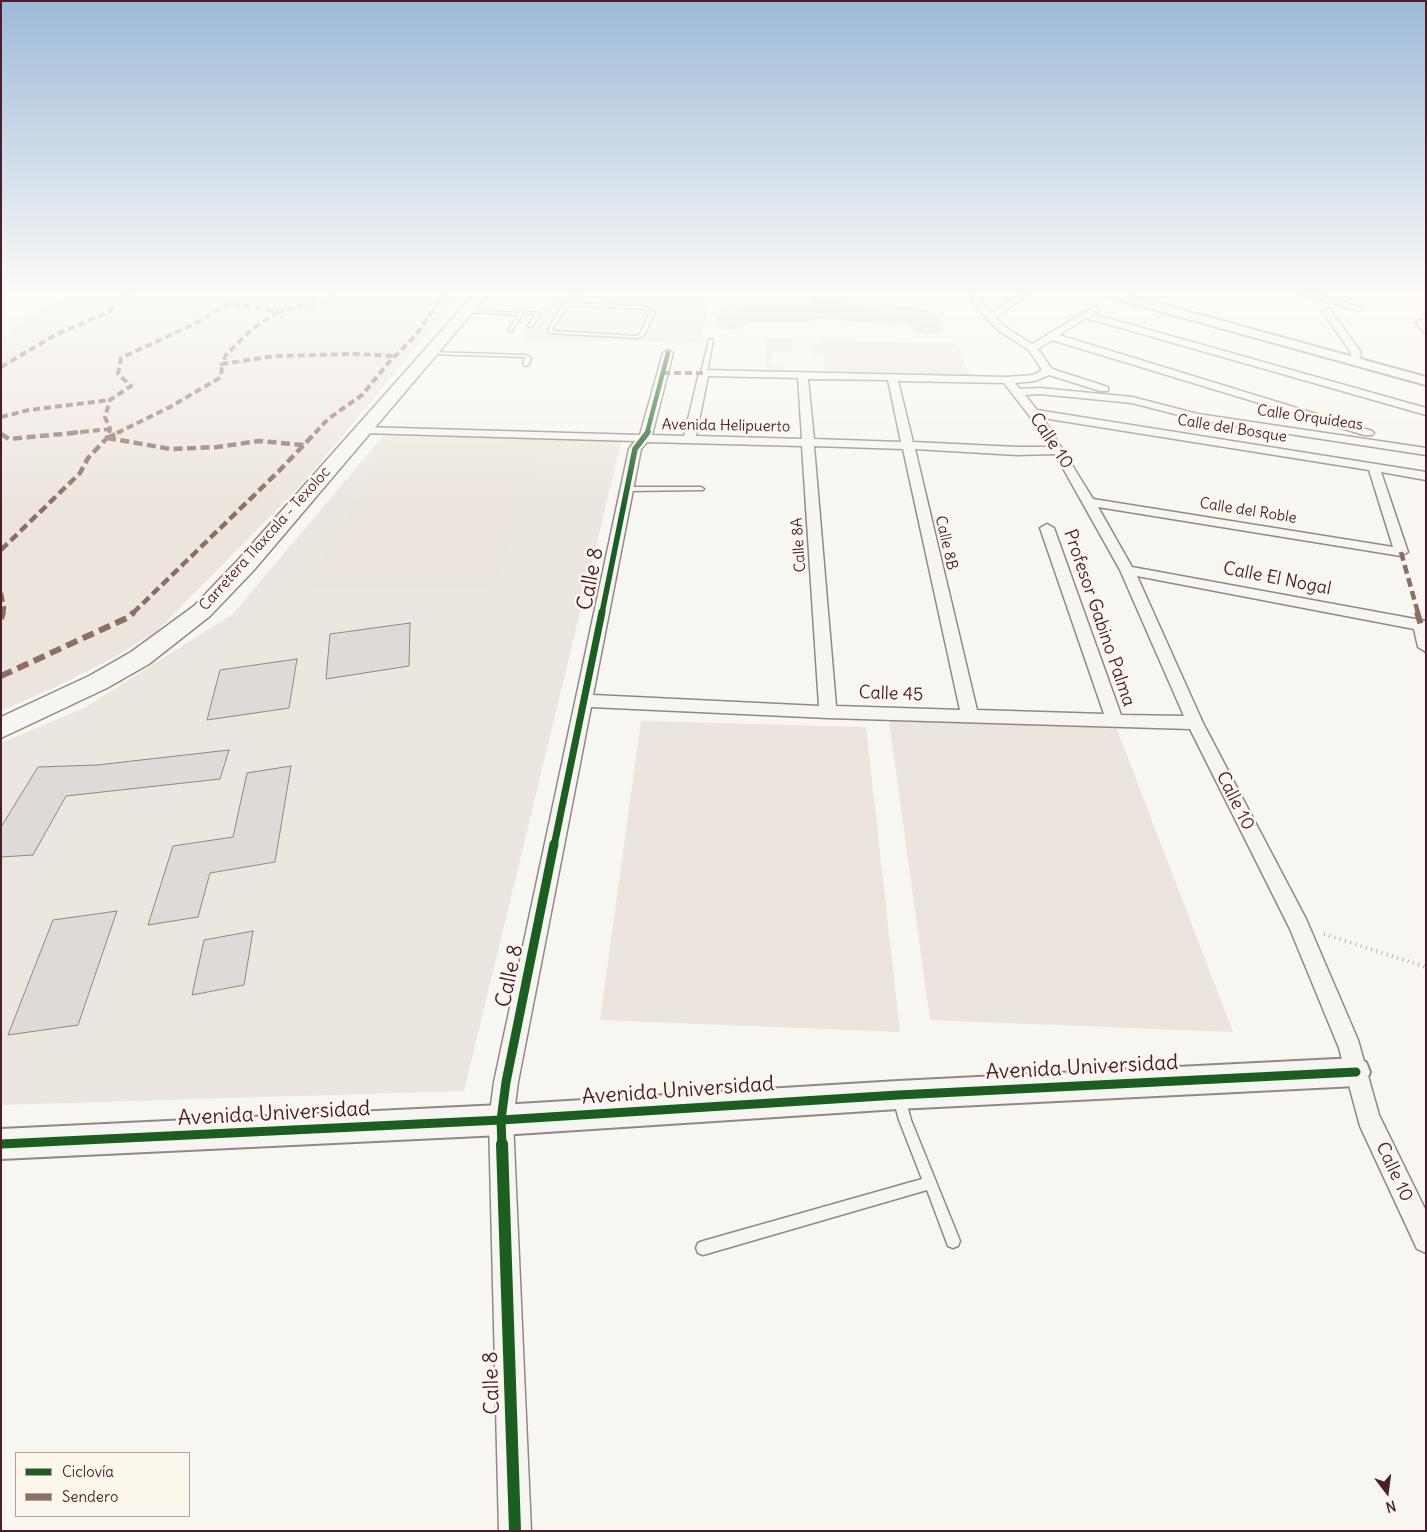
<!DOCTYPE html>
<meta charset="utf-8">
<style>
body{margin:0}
#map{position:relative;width:1427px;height:1532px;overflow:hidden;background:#f8f6f0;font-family:Delius,sans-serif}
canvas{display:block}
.frame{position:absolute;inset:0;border:2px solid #4a1f2b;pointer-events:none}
.legend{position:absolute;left:15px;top:1452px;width:175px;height:65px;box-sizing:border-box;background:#fbf7ec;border:1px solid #b4a19f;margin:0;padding:6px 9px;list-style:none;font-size:15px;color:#4a1f2b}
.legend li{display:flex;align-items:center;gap:10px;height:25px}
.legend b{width:25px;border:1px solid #b4a19f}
.north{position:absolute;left:1362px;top:1467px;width:50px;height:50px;-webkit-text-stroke:4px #fbf7ec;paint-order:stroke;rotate:165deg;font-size:14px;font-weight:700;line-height:20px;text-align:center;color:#4a1f2b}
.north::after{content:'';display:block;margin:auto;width:18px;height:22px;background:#4a1f2b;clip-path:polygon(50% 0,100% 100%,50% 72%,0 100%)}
</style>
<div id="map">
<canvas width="1427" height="1532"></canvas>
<div class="frame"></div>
<ul class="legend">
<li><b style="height:6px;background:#1b5e20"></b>Ciclovía</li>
<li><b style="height:6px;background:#8d6e63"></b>Sendero</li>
</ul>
<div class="north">N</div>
</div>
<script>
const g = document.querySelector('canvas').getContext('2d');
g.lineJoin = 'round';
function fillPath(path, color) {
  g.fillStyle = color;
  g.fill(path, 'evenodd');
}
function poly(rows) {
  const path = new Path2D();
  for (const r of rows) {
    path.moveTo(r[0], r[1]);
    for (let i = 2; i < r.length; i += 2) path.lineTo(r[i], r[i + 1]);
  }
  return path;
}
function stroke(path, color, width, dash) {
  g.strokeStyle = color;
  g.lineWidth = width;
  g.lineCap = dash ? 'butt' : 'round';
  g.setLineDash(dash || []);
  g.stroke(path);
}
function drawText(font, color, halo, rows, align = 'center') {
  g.font = font + ' Delius,sans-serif';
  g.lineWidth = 5;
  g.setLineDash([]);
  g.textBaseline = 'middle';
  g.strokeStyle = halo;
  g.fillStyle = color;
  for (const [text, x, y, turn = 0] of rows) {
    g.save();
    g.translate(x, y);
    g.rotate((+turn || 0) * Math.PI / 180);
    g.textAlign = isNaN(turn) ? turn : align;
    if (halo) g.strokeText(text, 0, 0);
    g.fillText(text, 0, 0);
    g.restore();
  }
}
fillPath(poly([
 [556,293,710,293,701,342,521,340],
 [383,436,622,439,464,1091,1,1105,1,743,84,708,233,614]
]), '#ebe6df');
fillPath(poly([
 [68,293,462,293,301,485,158,630,115,657,57,686,1,711,1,336],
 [586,293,676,295,678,293,710,293,701,342,653,341,669,305,581,300],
 [767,339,792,339,792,352,772,352,771,364,781,365,781,369,765,368],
 [823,340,957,343,970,375,824,370,823,354,813,354,813,344,822,344],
 [390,442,539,449,493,589,307,587],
 [641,721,866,727,900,1032,600,1020],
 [889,721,1116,727,1233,1032,930,1020]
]), '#ece5de');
fillPath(poly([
 [812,293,842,293,843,300,849,303,910,307,921,309,937,314,944,326,939,333,928,335,917,333,913,327,907,325,843,321,829,317,806,322,747,322,743,328,732,330,721,328,716,321,721,310,730,306,741,304,808,304,813,301,812,293]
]), '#d8d4d0');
const building = poly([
 [410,623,409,666,326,679,330,634,410,623],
 [297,659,289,708,207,720,220,670,297,659],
 [229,750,220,779,66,796,33,855,1,857,1,827,38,767,97,765,229,750],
 [291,766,275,862,210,873,198,917,148,925,173,846,233,837,247,773,291,766],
 [117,911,78,1025,8,1035,53,920,117,911],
 [253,931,244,985,192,995,204,940,253,931]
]);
fillPath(building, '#dedad7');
stroke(building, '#918787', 1);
const service = poly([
 [575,293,579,293,571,303,646,307,655,312,644,335,638,338,549,333,548,329,559,311,575,293],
 [569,305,645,309,650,312,640,334,637,336,553,331,552,329,569,305],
 [465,310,519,313,522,311,540,313,532,327,530,327,528,326,535,314,523,313,512,331,510,331,508,330,518,315,467,312,465,311,465,310],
 [711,339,713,340,707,373,704,375,701,373,709,340,711,339],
 [429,352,526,355,531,358,529,364,526,366,523,364,525,357,427,354,427,352,429,352],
 [701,487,704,489,703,490,627,491,624,489,627,487,701,487],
 [899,1092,903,1094,905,1098,911,1120,960,1241,958,1246,953,1248,948,1246,927,1190,703,1255,698,1253,696,1248,698,1243,703,1241,922,1179,899,1120,893,1098,895,1094,899,1092]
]);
const minor = poly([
 [968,293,976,293,991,313,1021,293,1030,293,996,318,1005,327,1032,344,1095,306,1100,309,1093,314,1426,408,1426,415,1086,318,1059,335,1372,431,1374,433,1372,435,1364,435,1052,340,1038,349,1052,369,1108,387,1108,391,1100,391,1049,375,1035,381,1015,383,1020,389,1040,388,1132,397,1198,414,1426,448,1426,455,1198,420,1132,403,1040,394,1025,395,1037,410,1426,472,1426,480,1381,472,1408,552,1401,556,1098,507,1132,567,1426,621,1426,652,1418,647,1414,629,1137,576,1203,723,1306,919,1358,1040,1379,1115,1426,1211,1426,1253,1417,1249,1360,1126,1339,1048,1290,929,1190,729,828,718,591,707,518,1082,513,1120,531,1531,499,1531,489,1120,494,1082,629,449,635,441,362,433,356,430,362,427,640,435,663,353,668,350,673,353,652,435,684,436,699,373,704,370,1007,377,1033,375,1042,370,1029,350,999,331,978,309,968,293],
 [708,376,798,378,802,439,696,436,708,376],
 [808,379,888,380,901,442,814,439,808,379],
 [898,381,1004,383,1035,423,1051,447,1017,447,913,442,898,381],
 [1043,418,1369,470,1393,547,1093,499,1043,418],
 [647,442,802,446,819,706,593,695,641,449,647,442],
 [814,446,903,449,960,710,836,706,814,446],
 [915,449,1017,455,1055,454,1120,570,1184,716,1121,715,1054,528,1047,524,1040,528,1104,714,977,710,915,449],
 [1298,293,1311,293,1364,308,1359,311,1298,293],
 [1324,309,1330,309,1360,351,1361,356,1356,363,1347,361,1351,356,1350,351,1322,311,1324,309],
 [1426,318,1426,333,1423,332,1416,322,1426,318]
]);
const tertiary = poly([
 [1356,1058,1366,1062,1370,1072,1366,1082,1356,1086,898,1109,501,1135,1,1159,1,1129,501,1105,898,1081,1356,1058]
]);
const secondary = poly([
 [1103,293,1121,293,1426,377,1426,385,1105,296,1103,293]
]);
const primary = poly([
 [475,293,489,293,254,570,210,616,149,664,107,688,1,738,1,717,89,676,131,652,194,606,238,560,475,293]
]);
stroke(service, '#918787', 3);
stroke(minor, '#918787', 3);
stroke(tertiary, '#918787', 4);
stroke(secondary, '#918787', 4);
stroke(primary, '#918787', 3);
stroke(poly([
 [1324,934,1426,967]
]), '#b8b3b1', 4, [1, 4.5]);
fillPath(service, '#f6f5f1');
fillPath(minor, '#f6f5f1');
fillPath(tertiary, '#f6f5f1');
fillPath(secondary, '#f6f5f1');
fillPath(primary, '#f6f5f1');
stroke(poly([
 [278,312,252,329,226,355,222,364,275,356,353,354,395,356],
 [1,367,57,334,111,311,115,301,132,293],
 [663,373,704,373],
 [1,417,29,410,110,400],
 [71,433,110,429],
 [109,433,110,429,105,417,110,400,131,386,118,374,121,358,194,324,229,303,278,312,330,300,333,293],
 [117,433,170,407,221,377,222,364],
 [315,433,328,419,362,395,389,362,416,335,445,293]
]), '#8d6e63', 4, [7, 4]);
stroke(poly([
 [1,434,9,439,83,432],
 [107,438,171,449,217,447,259,441,304,445],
 [107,438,120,432],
 [1,550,80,473,88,458,107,438,109,432],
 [1401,552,1418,613],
 [1,593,4,608,3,613],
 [133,613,279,471,316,432]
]), '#8d6e63', 4.5, [9, 4.5]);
stroke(poly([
 [1417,612,1421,625],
 [1,619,3,612],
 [1,676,129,617,134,612]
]), '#8d6e63', 6, [12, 6]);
stroke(poly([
 [647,433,668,353]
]), '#1b5e20', 4.5);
stroke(poly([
 [602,613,635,449,648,432]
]), '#1b5e20', 5.5);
stroke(poly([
 [554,846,602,612]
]), '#1b5e20', 7);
stroke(poly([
 [1,1144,501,1120,898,1095,1356,1072],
 [502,1146,501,1120,506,1082,554,844]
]), '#1b5e20', 9);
stroke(poly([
 [502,1144,515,1531]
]), '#1b5e20', 12);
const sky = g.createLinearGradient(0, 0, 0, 507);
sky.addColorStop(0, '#9ebad8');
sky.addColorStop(0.58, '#fcfbf8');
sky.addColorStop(1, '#fcfbf800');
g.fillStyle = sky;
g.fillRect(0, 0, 1427, 507);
drawText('15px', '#4a1f2b', '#fbf7ec', [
 ["Calle Orquídeas",1310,418,8],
 ["Avenida Helipuerto",726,426,1],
 ["Calle del Bosque",1232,429,9],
 ["Calle del Roble",1248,511,9],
 ["Carretera Tlaxcala - Texoloc",265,539,-48],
 ["Calle 8B",946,543,77],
 ["Calle 8A",799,545,-94]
]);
drawText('18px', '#4a1f2b', '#fbf7ec', [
 ["Calle 10",1051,441,56],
 ["Calle El Nogal",1277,579,11],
 ["Profesor Gabino Palma",1099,618,71],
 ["Calle 45",891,694,2],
 ["Calle 10",1235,801,63],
 ["Calle 10",1394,1172,65]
]);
drawText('21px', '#4a1f2b', '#fbf7ec', [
 ["Calle 8",591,579,-79],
 ["Calle 8",510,976,-78],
 ["Avenida Universidad",1082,1068,-3],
 ["Avenida Universidad",678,1091,-4],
 ["Avenida Universidad",274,1114,-3],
 ["Calle 8",492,1383,-92]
]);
</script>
